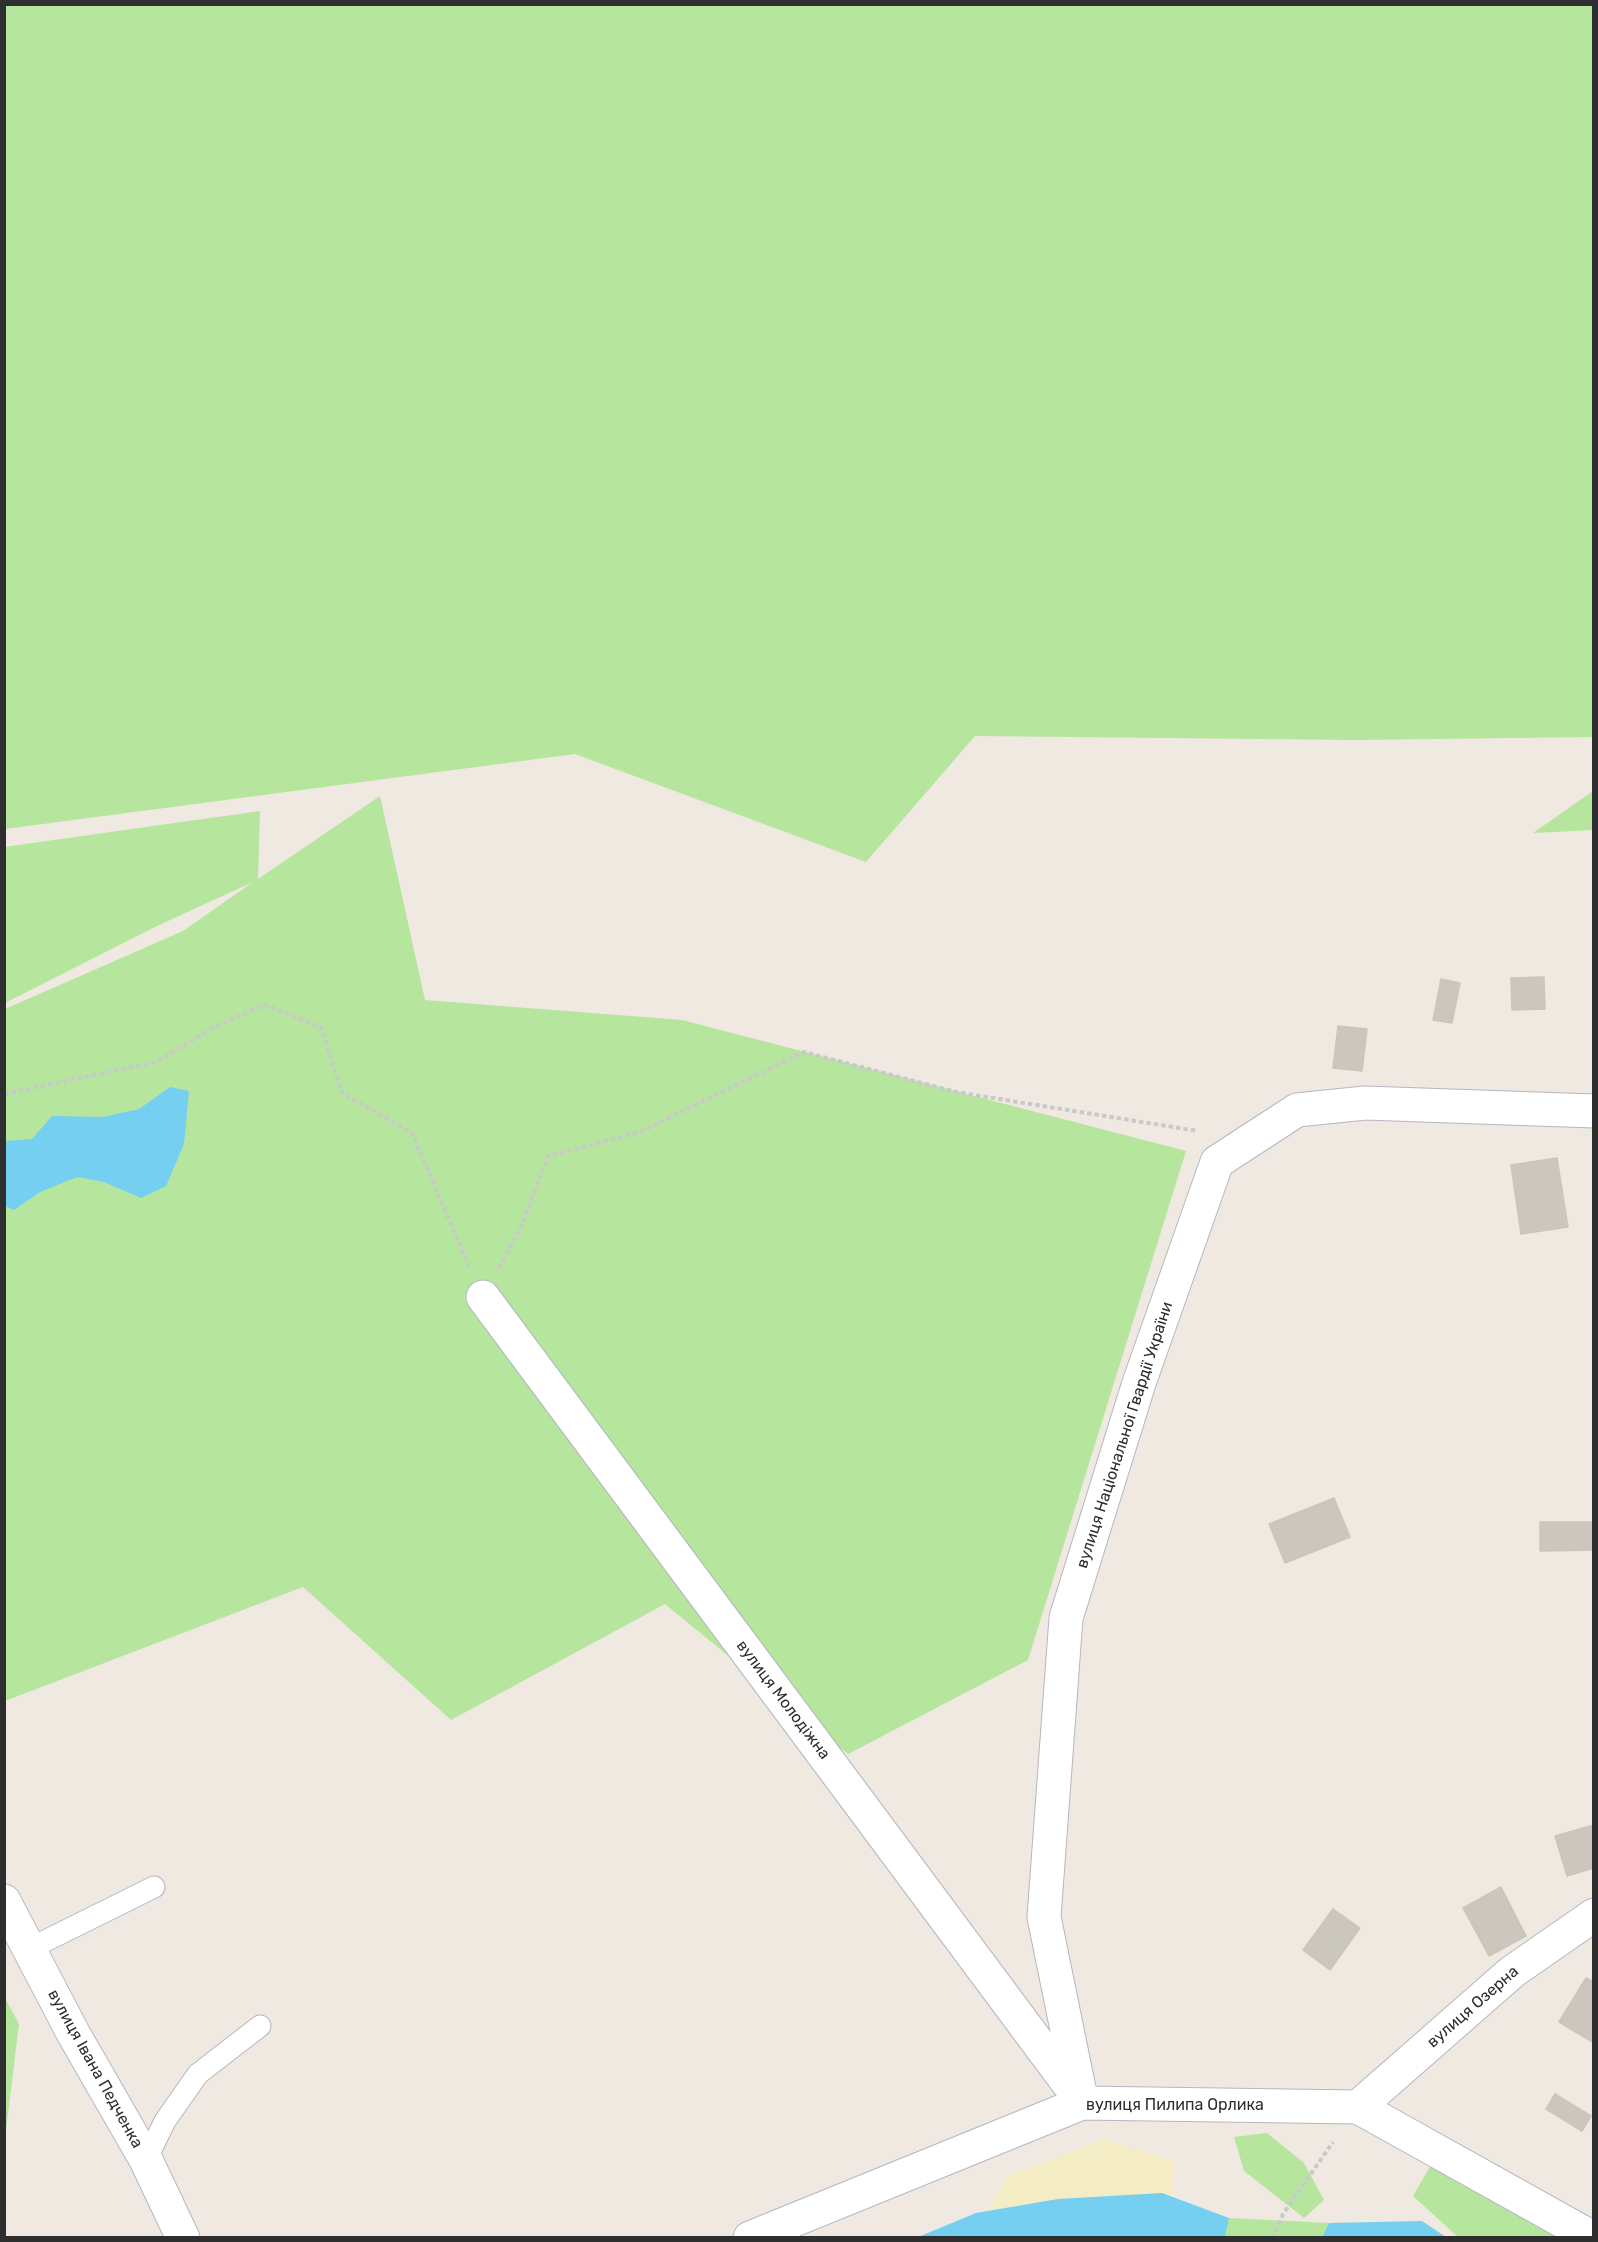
<!DOCTYPE html>
<meta charset="utf-8">
<style>
body{margin:0}
#map{position:relative;width:1598px;height:2242px;overflow:hidden;background:#efe9e1;font-family:Rubik,sans-serif}
canvas{display:block}
.frame{position:absolute;inset:0;border:6px solid #2e2e2e;pointer-events:none}
</style>
<div id="map">
<canvas width="1598" height="2242"></canvas>
<div class="frame"></div>
</div>
<script>
const g = document.querySelector('canvas').getContext('2d');
g.lineJoin = 'round';
function fillPath(path, color) {
  g.fillStyle = color;
  g.fill(path, 'evenodd');
}
function poly(rows) {
  const path = new Path2D();
  for (const r of rows) {
    path.moveTo(r[0], r[1]);
    for (let i = 2; i < r.length; i += 2) path.lineTo(r[i], r[i + 1]);
  }
  return path;
}
function stroke(path, color, width, dash) {
  g.strokeStyle = color;
  g.lineWidth = width;
  g.lineCap = dash ? 'butt' : 'round';
  g.setLineDash(dash || []);
  g.stroke(path);
}
function drawText(font, color, halo, rows, align = 'center') {
  g.font = font + ' Rubik,sans-serif';
  g.lineWidth = 4.5;
  g.setLineDash([]);
  g.textBaseline = 'middle';
  g.strokeStyle = halo;
  g.fillStyle = color;
  for (const [text, x, y, turn = 0] of rows) {
    g.save();
    g.translate(x, y);
    g.rotate((+turn || 0) * Math.PI / 180);
    g.textAlign = isNaN(turn) ? turn : align;
    if (halo) g.strokeText(text, 0, 0);
    g.fillText(text, 0, 0);
    g.restore();
  }
}
fillPath(poly([
 [4,5,1593,5,1593,737,1356,740,975,736,866,862,575,754,5,829],
 [1593,791,1593,830,1533,833],
 [380,796,425,1000,682,1020,1186,1151,1028,1660,848,1754,665,1604,451,1720,303,1587,5,1701,5,1009,183,931,253,882,157,926,5,1003,4,847,260,811,258,879],
 [5,1998,19,2024,5,2138],
 [1267,2133,1304,2163,1324,2200,1304,2218,1244,2171,1234,2137],
 [1431,2165,1567,2237,1458,2237,1413,2196],
 [1229,2218,1329,2223,1322,2237,1224,2238]
]), '#b6e59e');
fillPath(poly([
 [1104,2139,1175,2161,1172,2197,1089,2197,977,2228,1007,2176]
]), '#f3ecc5');
fillPath(poly([
 [170,1087,189,1091,184,1144,166,1186,141,1198,104,1182,77,1177,40,1192,14,1210,5,1206,5,1141,32,1139,52,1116,103,1117,139,1109],
 [1162,2193,1229,2218,1225,2237,918,2237,976,2213,1058,2199],
 [1422,2221,1446,2237,1322,2237,1329,2223]
]), '#75cff0');
const building = poly([
 [1544,977,1545,1009,1512,1010,1511,978,1544,977],
 [1441,979,1460,983,1452,1023,1433,1020,1441,979],
 [1338,1026,1367,1029,1362,1071,1333,1068,1338,1026],
 [1557,1158,1568,1227,1521,1234,1511,1165,1557,1158],
 [1334,1498,1350,1537,1285,1563,1269,1524,1334,1498],
 [1540,1522,1594,1522,1594,1550,1540,1551,1540,1522],
 [1594,1825,1594,1868,1567,1876,1555,1836,1594,1825],
 [1501,1887,1526,1936,1489,1956,1463,1908,1501,1887],
 [1333,1909,1360,1928,1330,1970,1303,1950,1333,1909],
 [1586,1978,1594,1982,1594,2043,1559,2022,1586,1978],
 [1555,2094,1591,2116,1582,2131,1546,2109,1555,2094]
]);
fillPath(building, '#cbc7bf');
stroke(building, '#cbc5ba', 1.5);
const lane = poly([
 [29,1949,154,1887],
 [146,2160,165,2121,198,2074,260,2026]
]);
const street = poly([
 [483,1297,1076,2094],
 [4,1901,73,2033,146,2160,183,2238],
 [1082,2103,1044,1917,1066,1618,1139,1383,1217,1162,1297,1110,1365,1103,1594,1111],
 [1358,2107,1512,1972,1594,1915],
 [750,2238,1082,2103,1358,2107,1593,2238]
]);
stroke(lane, '#b4b7c1', 23);
stroke(street, '#b4b7c1', 35);
stroke(poly([
 [4,1094,156,1062,216,1026,265,1005,321,1027,342,1093,412,1133,469,1266],
 [499,1268,522,1225,548,1156,640,1132,804,1052,956,1092,1198,1131],
 [1272,2238,1283,2214,1333,2142]
]), '#c9c9c9', 4, [4.5, 3]);
stroke(lane, '#fff', 21);
stroke(street, '#fff', 33);
drawText('16px', '#2e2e2e', '#fff', [
 ["вулиця Національної Гвардії України",1125,1435,-72],
 ["вулиця Молодіжна",783,1700,53],
 ["вулиця Озерна",1473,2007,-41],
 ["вулиця Івана Педченка",95,2069,61],
 ["вулиця Пилипа Орлика",1175,2105]
]);
</script>
